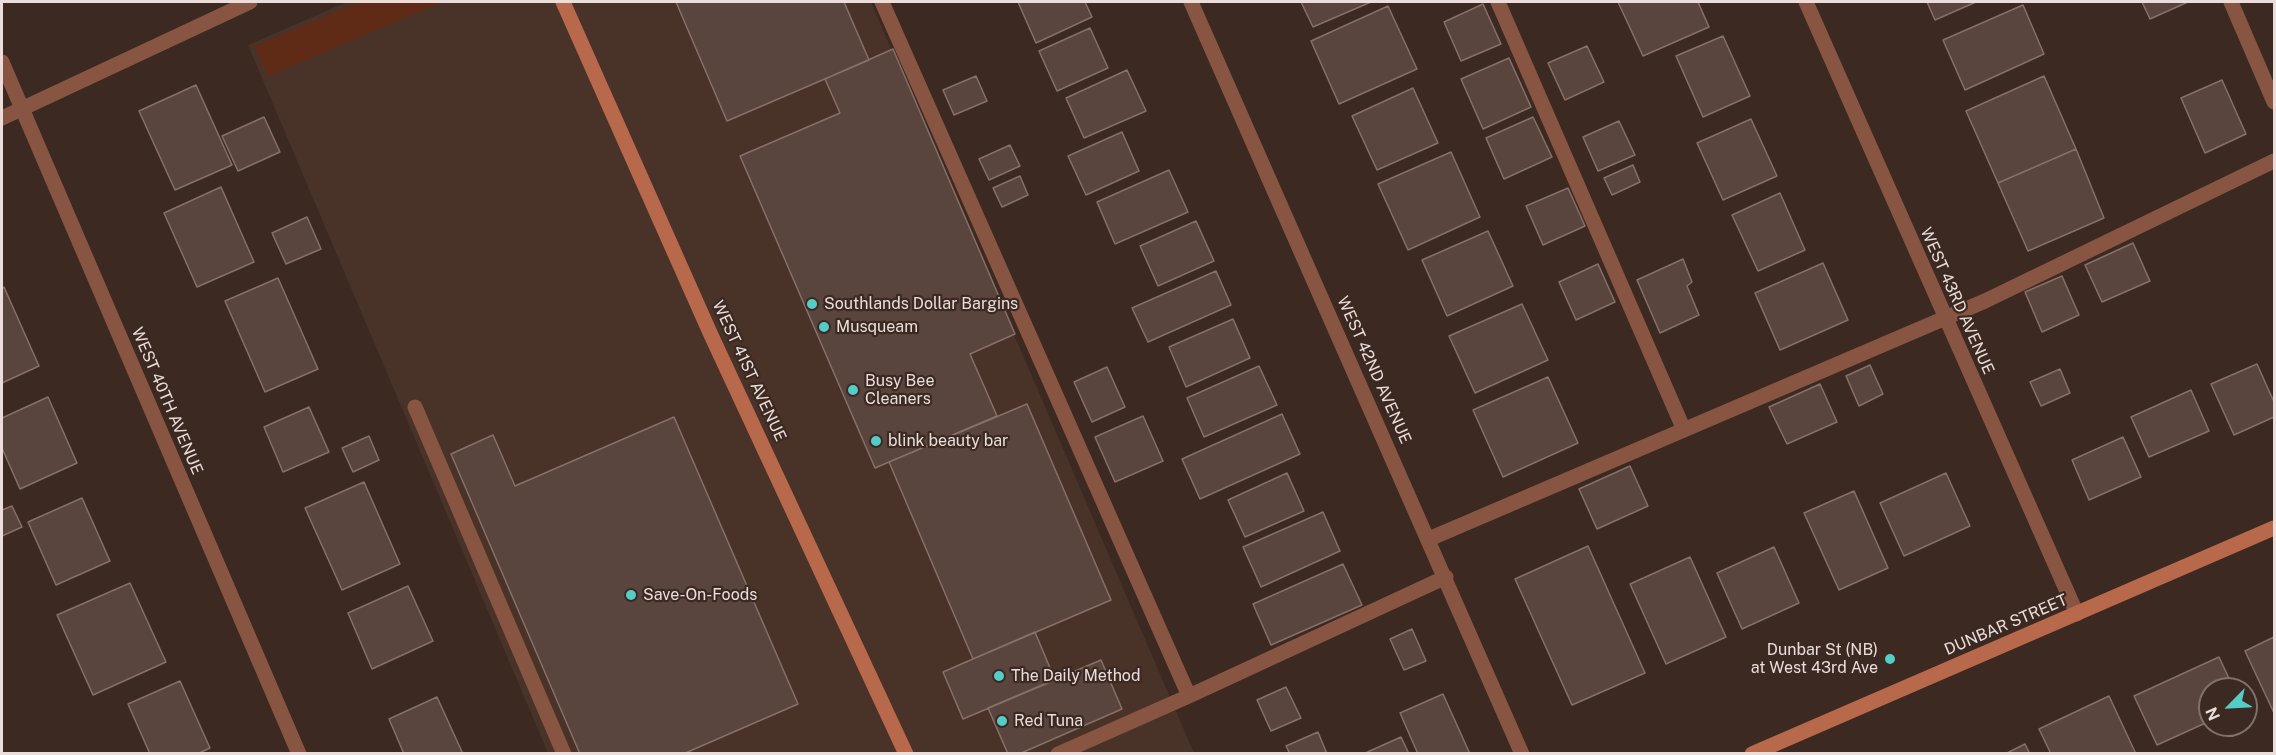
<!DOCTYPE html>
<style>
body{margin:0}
#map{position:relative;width:2276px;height:755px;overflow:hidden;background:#3b2922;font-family:"Public Sans",sans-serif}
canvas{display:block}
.frame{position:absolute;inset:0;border:3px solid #ebdeda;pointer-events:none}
.north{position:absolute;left:2198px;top:677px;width:60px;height:60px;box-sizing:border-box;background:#3b2922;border:2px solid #81716c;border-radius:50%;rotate:246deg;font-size:16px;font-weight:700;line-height:24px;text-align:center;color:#ebdeda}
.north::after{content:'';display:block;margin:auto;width:21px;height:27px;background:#54cdc8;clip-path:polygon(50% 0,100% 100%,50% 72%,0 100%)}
</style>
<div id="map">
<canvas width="2276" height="755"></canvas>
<div class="frame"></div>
<div class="north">N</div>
</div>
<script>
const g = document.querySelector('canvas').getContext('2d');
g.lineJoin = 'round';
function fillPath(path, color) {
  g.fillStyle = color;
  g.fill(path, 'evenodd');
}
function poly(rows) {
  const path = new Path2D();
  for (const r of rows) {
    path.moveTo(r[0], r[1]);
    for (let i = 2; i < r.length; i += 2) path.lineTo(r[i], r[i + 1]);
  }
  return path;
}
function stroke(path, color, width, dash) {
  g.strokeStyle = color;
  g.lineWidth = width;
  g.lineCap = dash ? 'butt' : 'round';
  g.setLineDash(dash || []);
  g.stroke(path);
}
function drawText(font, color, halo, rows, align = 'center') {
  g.font = font + ' "Public Sans",sans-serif';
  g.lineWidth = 4.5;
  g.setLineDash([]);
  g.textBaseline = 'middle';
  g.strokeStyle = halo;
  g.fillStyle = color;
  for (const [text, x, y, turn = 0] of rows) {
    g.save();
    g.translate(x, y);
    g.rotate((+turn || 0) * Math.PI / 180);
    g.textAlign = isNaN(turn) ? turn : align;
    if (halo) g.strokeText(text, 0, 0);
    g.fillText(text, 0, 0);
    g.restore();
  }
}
fillPath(poly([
 [347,2,871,2,1194,753,548,753,248,45]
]), '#493228');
fillPath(poly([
 [359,2,443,2,268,76,255,46]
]), '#5f2b16');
const building = poly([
 [676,2,844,2,869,60,727,121,676,2],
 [1018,2,1085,2,1092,17,1036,43,1018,2],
 [1301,2,1371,2,1313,27,1301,2],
 [1618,2,1698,2,1709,27,1643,56,1618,2],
 [1927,2,1976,2,1935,20,1927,2],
 [2142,2,2188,2,2150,19,2142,2],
 [1483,4,1501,44,1461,61,1444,22,1483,4],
 [2023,5,2044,54,1965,90,1943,40,2023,5],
 [1388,6,1417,69,1339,104,1311,41,1388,6],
 [1090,28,1108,68,1057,91,1039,51,1090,28],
 [1723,36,1750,96,1703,117,1676,56,1723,36],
 [1587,46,1604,82,1565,100,1548,63,1587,46],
 [893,49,1015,334,970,354,997,416,875,468,740,156,840,113,825,79,893,49],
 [1509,58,1531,107,1483,129,1461,79,1509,58],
 [1127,70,1146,111,1084,138,1066,98,1127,70],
 [976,76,987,101,954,115,943,90,976,76],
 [2044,76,2076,149,1998,183,1966,111,2044,76],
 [2222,80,2246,134,2205,153,2181,98,2222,80],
 [196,85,232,165,175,190,139,111,196,85],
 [1413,88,1438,143,1377,170,1352,116,1413,88],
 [264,117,280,152,238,171,222,136,264,117],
 [1533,117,1552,157,1504,179,1486,138,1533,117],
 [1751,119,1777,176,1723,200,1697,143,1751,119],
 [1619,121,1635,155,1598,171,1583,137,1619,121],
 [1122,132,1139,171,1086,195,1068,156,1122,132],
 [1010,145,1020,166,989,180,979,159,1010,145],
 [2076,149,2104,218,2028,251,1998,183,2076,149],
 [1451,152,1480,217,1408,250,1378,184,1451,152],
 [1633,165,1640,182,1612,195,1604,178,1633,165],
 [1169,170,1188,212,1115,244,1097,202,1169,170],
 [1020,176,1028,195,1002,207,993,188,1020,176],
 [221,187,254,262,197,287,164,213,221,187],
 [1568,188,1585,226,1543,245,1526,206,1568,188],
 [1780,193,1805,250,1758,271,1732,215,1780,193],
 [307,217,321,249,286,264,272,233,307,217],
 [1196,221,1214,261,1158,286,1140,246,1196,221],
 [1488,231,1513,286,1447,316,1422,260,1488,231],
 [2133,243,2150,281,2102,302,2085,265,2133,243],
 [1683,259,1692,282,1687,286,1699,315,1660,333,1637,280,1683,259],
 [1823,263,1848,320,1780,350,1755,293,1823,263],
 [1598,264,1615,302,1576,320,1559,282,1598,264],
 [1216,271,1231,305,1148,342,1132,308,1216,271],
 [2062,276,2079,315,2042,332,2025,292,2062,276],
 [278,278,318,369,265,392,225,301,278,278],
 [4,287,39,366,2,383,2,289,4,287],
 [1522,304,1548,360,1475,393,1449,336,1522,304],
 [1233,319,1250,358,1186,387,1169,347,1233,319],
 [2257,364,2274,402,2274,417,2234,435,2211,384,2257,364],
 [1870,365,1883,394,1859,406,1846,376,1870,365],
 [1259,366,1277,405,1204,437,1187,398,1259,366],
 [1107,367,1125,407,1092,422,1074,382,1107,367],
 [2060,369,2070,393,2041,406,2030,382,2060,369],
 [1548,377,1578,443,1503,477,1473,410,1548,377],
 [1820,384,1837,422,1787,444,1769,407,1820,384],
 [2191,390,2209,431,2149,457,2131,417,2191,390],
 [48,397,77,463,20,489,2,448,2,418,48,397],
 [1027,404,1111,600,973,659,889,462,1027,404],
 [309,407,329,452,283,472,264,427,309,407],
 [1282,414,1300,454,1200,499,1182,459,1282,414],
 [1143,416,1163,461,1115,482,1095,437,1143,416],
 [674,417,798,704,683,754,580,754,451,454,493,435,515,486,674,417],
 [369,436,379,460,353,472,342,448,369,436],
 [2123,437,2141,477,2089,500,2072,460,2123,437],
 [1630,466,1648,506,1597,529,1579,489,1630,466],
 [1287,473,1304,511,1245,537,1228,500,1287,473],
 [1946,473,1970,526,1904,556,1880,503,1946,473],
 [364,482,400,564,342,590,305,508,364,482],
 [1854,491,1888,568,1839,590,1804,513,1854,491],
 [82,498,110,561,56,585,28,522,82,498],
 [12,506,22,527,2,536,2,510,12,506],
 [1323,512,1340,551,1261,587,1243,547,1323,512],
 [1588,546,1645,673,1572,705,1515,579,1588,546],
 [1774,547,1799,603,1742,629,1717,573,1774,547],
 [1690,557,1726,637,1666,664,1630,584,1690,557],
 [1343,564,1362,605,1271,645,1253,604,1343,564],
 [130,583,166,662,93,695,57,615,130,583],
 [408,586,433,641,372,669,348,613,408,586],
 [1412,629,1426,661,1404,670,1390,639,1412,629],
 [1035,632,1055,680,963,719,943,672,1035,632],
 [2274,637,2274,713,2245,651,2274,637],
 [2219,657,2234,689,2210,689,2210,721,2157,745,2134,696,2219,657],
 [1101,660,1122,709,1019,754,1008,754,988,708,1101,660],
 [180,681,210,748,197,754,150,754,128,704,180,681],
 [1286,687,1301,718,1271,731,1257,700,1286,687],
 [1443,694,1470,754,1418,754,1400,713,1443,694],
 [2109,696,2136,754,2051,754,2039,729,2109,696],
 [437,697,463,754,404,754,389,719,437,697],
 [1318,732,1327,754,1290,754,1286,746,1318,732],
 [1401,737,1409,754,1363,754,1401,737],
 [2025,744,2030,754,2005,754,2025,744]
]);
fillPath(building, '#59453e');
stroke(building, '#867068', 1.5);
stroke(poly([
 [882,2,1189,696,1058,754],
 [1498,2,1684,430],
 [2231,2,2274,102],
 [415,407,564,754],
 [1429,539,1985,301,2274,161],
 [1189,696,1446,577]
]), '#885542', 15);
stroke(poly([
 [1191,2,1522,754],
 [1806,2,2077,614],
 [2,62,299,754],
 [2,118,250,2]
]), '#885542', 15);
stroke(poly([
 [563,2,711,335,906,754],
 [1752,754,2274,528]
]), '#b9694b', 15);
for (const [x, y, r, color] of [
 [812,304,6,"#54cdc8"],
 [824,327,6,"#54cdc8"],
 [853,390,6,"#54cdc8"],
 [876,441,6,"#54cdc8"],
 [631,595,6,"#54cdc8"],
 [1890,659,6,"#54cdc8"],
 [999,676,6,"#54cdc8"],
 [1002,721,6,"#54cdc8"]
]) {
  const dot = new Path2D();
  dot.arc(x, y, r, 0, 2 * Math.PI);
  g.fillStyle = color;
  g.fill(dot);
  stroke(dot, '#3b2922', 2);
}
drawText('16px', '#ebdeda', '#3b2922', [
 ["WEST 43RD AVENUE",1957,301,66],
 ["WEST 42ND AVENUE",1374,370,66],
 ["WEST 41ST AVENUE",749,371,65],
 ["WEST 40TH AVENUE",167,401,67],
 ["DUNBAR STREET",2006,625,-23]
]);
drawText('16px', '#ebdeda', '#3b2922', [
 ["Southlands Dollar Bargins",824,304],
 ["Musqueam",836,327],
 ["Busy Bee",865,381],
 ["Cleaners",865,399],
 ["blink beauty bar",888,441],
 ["Save-On-Foods",643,595],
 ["Dunbar St (NB)",1878,650,"right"],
 ["at West 43rd Ave",1878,668,"right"],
 ["The Daily Method",1011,676],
 ["Red Tuna",1014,721]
], 'left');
</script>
